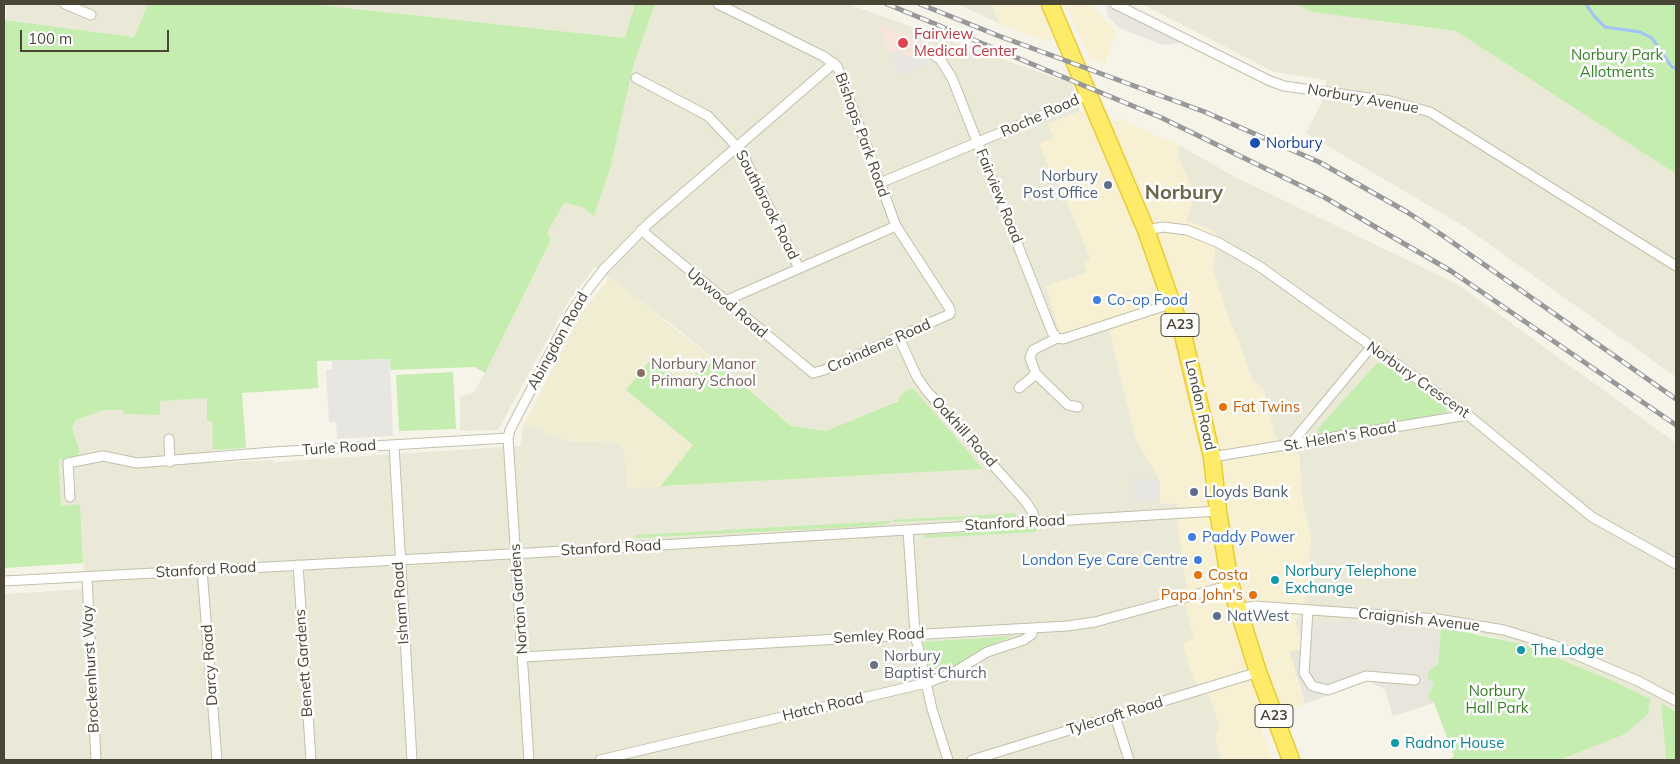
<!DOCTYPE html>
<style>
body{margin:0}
#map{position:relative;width:1680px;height:764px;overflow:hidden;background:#f6f4e9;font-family:Mulish,sans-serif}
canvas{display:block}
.frame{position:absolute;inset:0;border:5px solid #4a4636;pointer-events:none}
.scale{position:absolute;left:20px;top:30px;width:149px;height:22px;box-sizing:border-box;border:2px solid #4a4636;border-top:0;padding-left:6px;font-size:15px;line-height:18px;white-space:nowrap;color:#4a4636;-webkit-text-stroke:4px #fff;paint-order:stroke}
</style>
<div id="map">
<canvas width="1680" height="764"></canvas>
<div class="frame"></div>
<div class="scale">100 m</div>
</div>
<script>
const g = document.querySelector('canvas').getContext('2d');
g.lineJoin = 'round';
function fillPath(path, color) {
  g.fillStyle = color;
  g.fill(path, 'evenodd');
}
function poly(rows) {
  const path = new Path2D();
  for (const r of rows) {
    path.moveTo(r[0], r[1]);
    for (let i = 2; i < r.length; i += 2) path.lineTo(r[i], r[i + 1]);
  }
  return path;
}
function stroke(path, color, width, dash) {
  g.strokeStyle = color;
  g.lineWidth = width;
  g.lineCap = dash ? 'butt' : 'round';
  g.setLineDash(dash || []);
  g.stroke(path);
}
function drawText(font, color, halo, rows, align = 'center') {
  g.font = font + ' Mulish,sans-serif';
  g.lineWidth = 5;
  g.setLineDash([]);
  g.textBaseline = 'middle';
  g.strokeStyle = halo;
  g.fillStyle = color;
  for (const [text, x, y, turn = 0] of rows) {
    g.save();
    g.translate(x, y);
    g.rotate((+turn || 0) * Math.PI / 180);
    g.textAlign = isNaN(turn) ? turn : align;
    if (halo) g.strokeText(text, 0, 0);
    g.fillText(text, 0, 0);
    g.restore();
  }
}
fillPath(poly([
 [8,4,148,4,134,37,6,20],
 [310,4,635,4,626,38],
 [655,4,848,4,1072,84,1080,111,1048,124,1054,138,1040,144,1050,170,1054,169,1091,260,1087,273,1046,286,1107,320,1136,439,1160,481,1160,503,1178,504,1178,528,1187,587,1186,607,1194,639,1194,681,1211,698,1220,728,1215,735,1221,760,4,760,4,594,85,589,80,504,61,506,59,459,79,449,72,428,76,420,104,410,123,410,124,414,160,415,160,401,207,398,207,421,212,421,214,463,273,460,274,462,520,446,524,424,572,442,608,441,619,444,624,449,628,488,983,469,913,388,904,392,899,397,900,400,826,431,791,426,749,388,679,330,595,267,568,302,498,430,460,431,460,396,473,393,485,373,551,241,547,233,564,203,582,207,594,216,610,169,634,63],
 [958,4,992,4,1000,24],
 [1142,4,1296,4,1312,12,1456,31,1676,174,1676,377,1465,227,1306,133,1324,98,1326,80,1274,72],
 [1179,145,1235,177,1459,285,1676,443,1676,712,1661,704,1666,760,1559,760,1606,678,1531,647,1491,636,1441,627,1297,619,1305,601,1311,537,1302,499,1299,455,1274,436,1264,390,1252,379,1234,329,1232,329,1213,270,1216,232,1186,221,1178,155]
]), '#eae8d7');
fillPath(poly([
 [992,4,1040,4,1053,39,1045,41,1000,24],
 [1066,4,1090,4,1117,32,1105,63,1091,58,1081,40],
 [1080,111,1114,122,1120,119,1179,145,1178,156,1195,194,1186,220,1216,232,1213,270,1232,328,1234,328,1251,379,1264,390,1274,436,1299,455,1302,499,1311,537,1305,601,1295,620,1303,648,1296,679,1305,704,1259,721,1272,760,1221,760,1215,735,1220,728,1211,698,1194,681,1183,646,1184,643,1194,639,1186,607,1187,587,1178,528,1178,504,1160,503,1160,481,1136,439,1107,320,1060,334,1046,286,1087,273,1083,262,1091,260,1054,169,1050,170,1039,144,1054,138,1048,124]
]), '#f8f0d3');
fillPath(poly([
 [1295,619,1441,627,1438,664,1429,671,1427,678,1434,683,1434,703,1393,716,1385,690,1367,680,1305,704,1290,652,1303,648]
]), '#e8e5dd');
fillPath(poly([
 [610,277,749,388,791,426,826,431,899,401,899,397,904,392,913,388,983,469,628,488,625,458,624,449,619,444,608,441,572,442,524,424,582,312]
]), '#f0edd2');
fillPath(poly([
 [879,25,941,48,942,53,938,54,935,61,896,76]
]), '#f7e5dc');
fillPath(poly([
 [148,4,310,4,625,38,635,4,655,4,634,63,610,169,594,216,582,207,564,203,547,233,551,240,485,373,474,367,391,370,390,359,317,361,318,388,242,393,246,448,213,450,212,421,207,421,207,398,160,401,160,415,123,414,123,410,104,410,76,420,72,428,79,449,78,458,59,460,61,506,80,504,83,563,4,568,4,20,134,37],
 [1296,4,1676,4,1676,174,1456,31,1312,12],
 [652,358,685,384,712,358,791,426,826,431,899,401,899,397,904,392,913,388,983,469,661,486,693,445,626,390],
 [1377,363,1387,363,1447,407,1446,413,1324,436,1317,430],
 [453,372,456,429,399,431,396,375],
 [1016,513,1016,517,893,522,893,520],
 [890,521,890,523,871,526,636,538,636,535],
 [1036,528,1036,532,925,538,923,535],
 [1441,627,1526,645,1606,678,1650,699,1648,714,1625,734,1559,760,1449,760,1454,756,1434,703,1428,697,1434,683,1427,678,1429,671,1438,664],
 [1013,636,996,643,950,669,931,676,923,642],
 [1661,703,1676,712,1676,760,1666,760]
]), '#c4edaf');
fillPath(poly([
 [1106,5,1181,43,1163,45,1119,28,1108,16],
 [924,43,937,48,935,61,933,59,930,61,930,63,898,76,890,53,898,51,901,54,913,58,921,52],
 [390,359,393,436,337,439,336,422,329,422,326,370,332,369,332,361],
 [1159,479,1159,501,1134,502,1132,480]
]), '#e7e6e1');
stroke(poly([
 [1586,4,1594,16,1605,27,1640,32,1652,38,1671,66,1676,69]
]), '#a1c2f6', 3);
const street = poly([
 [65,4,91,15],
 [1115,4,1270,81,1284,86,1390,101,1430,112,1676,266],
 [936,57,940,59,952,78,1052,332,1057,338],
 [636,78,708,116,741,151,799,268],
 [880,183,1074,102,1088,93],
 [641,230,813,373,824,370,950,314,950,309,896,226,837,66,823,56,718,4],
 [1146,230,1163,227,1187,230,1219,243,1259,266,1468,415,1592,517,1676,564],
 [725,301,896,226],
 [899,338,917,377,926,390,1026,502,1033,513,1035,522],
 [1019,388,1036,374],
 [1078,407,1068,405,1036,374,1030,358,1033,350,1057,338,1063,339,1173,303],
 [169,439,170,462],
 [394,445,412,760],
 [1290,445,1371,347],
 [1212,457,1468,415],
 [70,497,68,463,103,456,137,463,273,452,508,438],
 [908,530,915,634,932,709,948,760],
 [298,565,311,760],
 [202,570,217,760],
 [87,577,96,760],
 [4,581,529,553,1218,511],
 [1238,609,1255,606,1438,619,1504,630,1553,645,1638,681,1676,701],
 [1308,610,1304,673,1312,686,1328,690,1366,676,1415,680],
 [523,657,1067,626,1095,622,1231,585],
 [1115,716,1129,760],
 [529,760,508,438,510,430,573,309,604,269,649,223,834,63],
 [600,760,926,683,953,673,987,652,1024,640,1032,634,1032,628],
 [972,760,1258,672]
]);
const highway = poly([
 [1050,4,1146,230,1183,335,1212,457,1218,511,1230,583,1258,672,1291,760]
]);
stroke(street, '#c2bfaa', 11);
stroke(highway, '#eacb2f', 19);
stroke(street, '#fff', 9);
stroke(highway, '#ffeb6a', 16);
const rail = poly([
 [887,4,1162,118,1324,197,1451,271,1676,425],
 [920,4,999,36,1205,112,1319,162,1407,212,1442,235,1676,399]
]);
stroke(rail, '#989898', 5);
stroke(rail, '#fff', 3, [9]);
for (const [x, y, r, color] of [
 [903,43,6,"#e0444e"],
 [1255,143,6,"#1a4fb4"],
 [1108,185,5,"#5c6f8a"],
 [1097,300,5,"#3f7fe0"],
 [641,373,5,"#8d6e63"],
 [1223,407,5,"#e8710a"],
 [1194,492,5,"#5c6f8a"],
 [1192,537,5,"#3f7fe0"],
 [1198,560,5,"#3f7fe0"],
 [1198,575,5,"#e8710a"],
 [1275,580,5,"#0f9aa8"],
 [1253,595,5,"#e8710a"],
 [1217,616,5,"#5c6f8a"],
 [1521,650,5,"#0f9aa8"],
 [874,665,5,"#6b7280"],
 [1395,743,5,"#0f9aa8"]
]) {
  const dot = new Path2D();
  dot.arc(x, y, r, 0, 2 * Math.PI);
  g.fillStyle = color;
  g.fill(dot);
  stroke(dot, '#fff', 2);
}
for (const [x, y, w] of [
 [1180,325,38],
 [1274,716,38]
]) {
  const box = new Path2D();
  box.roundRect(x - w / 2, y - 11.5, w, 23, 4);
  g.fillStyle = '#fff';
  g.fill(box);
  stroke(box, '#4a4636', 1);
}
drawText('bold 14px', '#4a4636', null, [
 ["A23",1180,325],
 ["A23",1274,716]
]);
drawText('15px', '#be3a42', '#fff', [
 ["Fairview",914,34],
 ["Medical Center",914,51]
], 'left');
drawText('15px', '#358224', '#fff', [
 ["Norbury Park",1617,55],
 ["Allotments",1617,72],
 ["Norbury",1497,691],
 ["Hall Park",1497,708]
]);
drawText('15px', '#4a4636', '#fff', [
 ["Norbury Avenue",1363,99,10],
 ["Roche Road",1040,116,-24],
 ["Bishops Park Road",862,135,70],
 ["Fairview Road",999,196,68],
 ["Southbrook Road",767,205,63],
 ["Upwood Road",727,303,40],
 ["Abingdon Road",558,341,-61],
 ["Croindene Road",879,346,-24],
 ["Norbury Crescent",1418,380,35],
 ["London Road",1200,405,77],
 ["Oakhill Road",964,432,48],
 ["St. Helen's Road",1340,437,-10],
 ["Turle Road",339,448,-4],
 ["Stanford Road",1015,523,-3],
 ["Stanford Road",611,548,-3],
 ["Stanford Road",206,570,-3],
 ["Norton Gardens",519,599,-94],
 ["Isham Road",401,603,-94],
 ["Craignish Avenue",1419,620,6],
 ["Semley Road",879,636,-3],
 ["Benett Gardens",304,663,-94],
 ["Darcy Road",210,665,-94],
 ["Brockenhurst Way",91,669,-93],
 ["Hatch Road",823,707,-13],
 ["Tylecroft Road",1115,716,-17]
]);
drawText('15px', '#164399', '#fff', [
 ["Norbury",1266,143]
], 'left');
drawText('15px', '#4e5e75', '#fff', [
 ["Norbury",1098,176,"right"],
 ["Post Office",1098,193,"right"],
 ["Lloyds Bank",1204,492],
 ["NatWest",1227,616]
], 'left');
drawText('15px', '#366cbe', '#fff', [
 ["Co-op Food",1107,300],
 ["Paddy Power",1202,537],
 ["London Eye Care Centre",1188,560,"right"]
], 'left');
drawText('15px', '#785e54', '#fff', [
 ["Norbury Manor",651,364],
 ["Primary School",651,381]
], 'left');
drawText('15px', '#c56008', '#fff', [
 ["Fat Twins",1233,407],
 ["Costa",1208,575],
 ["Papa John's",1243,595,"right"]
], 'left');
drawText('15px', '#0d838f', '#fff', [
 ["Norbury Telephone",1285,571],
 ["Exchange",1285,588],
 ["The Lodge",1531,650],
 ["Radnor House",1405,743]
], 'left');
drawText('15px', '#5b616d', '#fff', [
 ["Norbury",884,656],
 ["Baptist Church",884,673]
], 'left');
drawText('bold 20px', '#6e674d', '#fff', [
 ["Norbury",1184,193]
]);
</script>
